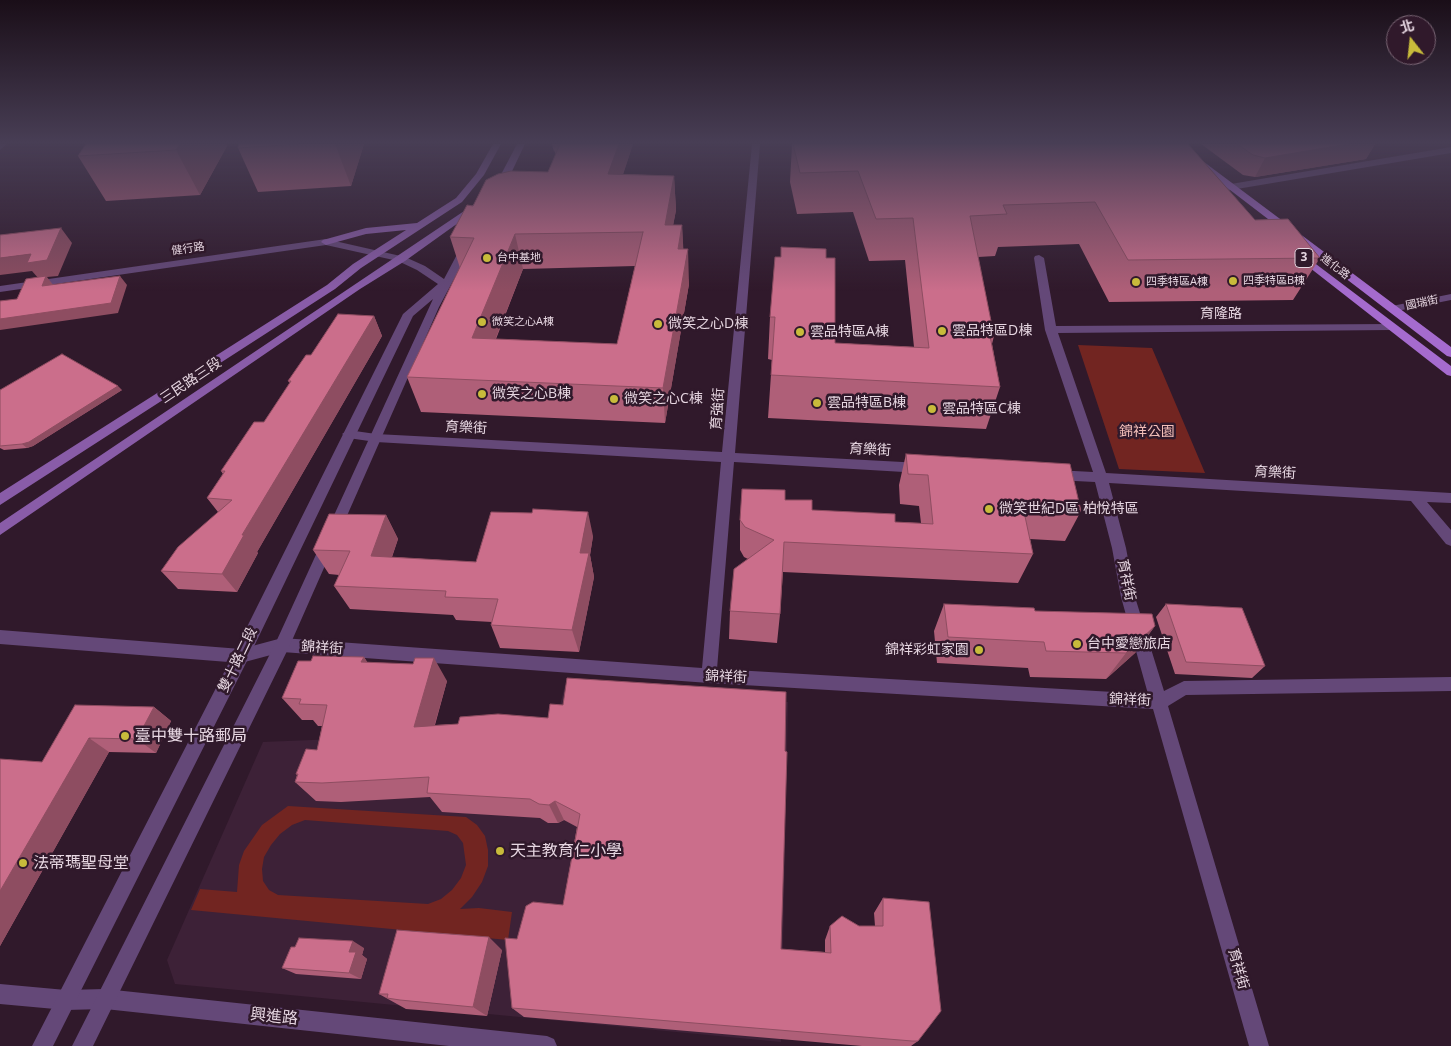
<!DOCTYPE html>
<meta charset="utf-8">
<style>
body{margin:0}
#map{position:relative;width:1451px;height:1046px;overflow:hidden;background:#30192b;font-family:"Open Sans","Noto Sans TC",sans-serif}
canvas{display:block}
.north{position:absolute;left:1386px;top:15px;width:50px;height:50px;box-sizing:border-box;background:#30192b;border:1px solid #796574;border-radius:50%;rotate:344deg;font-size:14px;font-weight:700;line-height:20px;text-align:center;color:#e6d6e1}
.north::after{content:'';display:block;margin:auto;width:18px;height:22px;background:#c8bb3b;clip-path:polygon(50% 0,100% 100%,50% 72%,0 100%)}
</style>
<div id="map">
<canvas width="1451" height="1046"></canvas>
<div class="north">北</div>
</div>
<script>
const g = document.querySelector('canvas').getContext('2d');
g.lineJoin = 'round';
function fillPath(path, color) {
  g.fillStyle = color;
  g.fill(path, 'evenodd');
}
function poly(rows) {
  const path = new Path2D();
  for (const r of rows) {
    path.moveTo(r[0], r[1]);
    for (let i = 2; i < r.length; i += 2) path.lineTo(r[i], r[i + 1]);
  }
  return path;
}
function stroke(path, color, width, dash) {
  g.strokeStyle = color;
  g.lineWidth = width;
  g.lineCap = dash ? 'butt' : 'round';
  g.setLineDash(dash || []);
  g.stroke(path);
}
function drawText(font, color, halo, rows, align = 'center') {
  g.font = font + ' "Open Sans","Noto Sans TC",sans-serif';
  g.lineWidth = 5;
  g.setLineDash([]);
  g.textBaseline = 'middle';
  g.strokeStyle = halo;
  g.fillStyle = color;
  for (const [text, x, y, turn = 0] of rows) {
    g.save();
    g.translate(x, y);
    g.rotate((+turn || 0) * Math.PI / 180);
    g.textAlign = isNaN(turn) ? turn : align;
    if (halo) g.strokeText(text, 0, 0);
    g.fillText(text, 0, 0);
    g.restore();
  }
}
fillPath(poly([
 [565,685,788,702,781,1042,175,984,167,960,263,742,554,730]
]), '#3d2137');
fillPath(poly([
 [1078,345,1152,348,1205,473,1119,469],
 [288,806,466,817,477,825,485,836,488,850,488,866,482,882,472,897,460,909,479,908,512,912,508,940,191,910,200,889,237,892,239,865,244,851,262,825],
 [305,820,448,831,457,835,463,843,466,865,461,878,452,890,441,899,428,904,278,895,269,890,263,881,262,869,264,857,271,845,280,834,292,825]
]), '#722521');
fillPath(poly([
 [0,144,7,144,0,150,0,144],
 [752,144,760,144,735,453,921,463,926,465,927,468,926,471,921,473,734,462,717,669,1148,694,1121,597,1112,548,1095,482,1055,480,1050,478,1048,475,1050,472,1055,470,1093,472,1045,330,1034,258,1035,256,1039,255,1044,258,1056,326,1391,324,1397,327,1391,330,1058,333,1106,473,1451,493,1451,503,1427,502,1451,530,1451,546,1446,544,1411,501,1109,483,1126,548,1135,597,1164,691,1184,681,1451,677,1451,691,1186,695,1168,706,1269,1046,1249,1046,1153,709,709,683,282,652,241,663,0,644,0,630,241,649,282,638,702,668,721,462,376,442,348,438,342,434,348,430,376,434,722,452,752,144],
 [1451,147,1451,153,1219,192,1214,189,1219,186,1451,147],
 [1451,294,1451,300,1392,312,1387,309,1392,306,1451,294],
 [0,984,66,990,105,989,547,1036,554,1039,557,1046,449,1046,105,1009,66,1010,0,1004,0,984]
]), '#644878');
fillPath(poly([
 [326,239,405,257,425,266,444,279,462,245,466,244,471,247,439,307,290,645,93,1046,72,1046,276,642,433,299,413,316,247,661,53,1046,32,1046,235,651,403,314,438,284,417,270,398,261,326,245,0,292,0,286,326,239]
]), '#644878');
fillPath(poly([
 [493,144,501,144,484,175,462,202,361,268,335,289,0,505,0,493,327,285,353,264,406,230,366,234,326,245,321,242,323,240,366,228,417,223,456,198,476,174,493,144],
 [517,144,525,144,504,188,499,191,496,190,494,188,517,144],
 [476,203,479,204,479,208,405,261,360,289,0,535,0,523,476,203]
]), '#895ca8');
fillPath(poly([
 [1170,144,1180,144,1451,347,1451,357,1447,356,1170,144],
 [1300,252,1451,366,1451,376,1447,375,1296,257,1296,253,1300,252]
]), '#a56bce');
fillPath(poly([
 [86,144,226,144,227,146,200,195,106,201,78,156],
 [239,144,364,144,351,186,258,192,238,148],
 [552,144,633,144,623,174,674,176,676,210,673,225,682,225,683,249,689,284,665,423,421,412,407,377,460,268,450,237,473,206,548,172,556,154,553,149],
 [635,266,617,344,496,339,523,269],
 [792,144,1188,144,1255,220,1320,258,1293,300,1109,302,1079,244,998,247,995,256,978,257,994,336,992,344,1000,387,986,429,768,418,772,360,768,359,770,317,826,258,835,343,914,347,905,260,869,261,853,212,797,214,790,182],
 [1201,144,1375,144,1366,159,1255,177,1243,175],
 [374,316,382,336,257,552,258,553,237,592,178,589,161,571,218,512,207,498,223,474,221,471,264,422,290,383,288,381,311,355],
 [0,390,122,390,33,446,27,448,4,450,0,448],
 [906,454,1081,511,1065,541,1030,539,1033,554,1018,583,783,572,780,614,777,643,729,639,730,611,748,559,744,557,740,550,740,520,785,500,812,510,895,522,921,523,919,506,900,504,899,485],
 [386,515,398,539,392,557,476,562,593,536,590,555,594,577,579,652,500,648,491,625,492,622,456,620,453,615,350,609,334,586,339,575,329,574,313,550],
 [944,604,1035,611,1155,626,1135,653,1106,679,1030,677,1028,668,937,663,934,631],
 [1166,604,1265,666,1252,678,1175,674,1156,617],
 [364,657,367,662,447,681,435,725,458,724,781,949,825,952,825,940,830,926,875,926,874,913,883,898,918,1041,911,1046,862,1046,524,1017,512,1008,517,939,563,905,577,827,564,820,558,823,548,823,540,818,442,812,430,797,341,802,316,801,295,782,297,775,296,774,317,750,322,726,318,726,313,720,302,720,282,698,311,661],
 [154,707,171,721,156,753,109,752,0,946,0,759,42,762],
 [364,948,362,955,367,959,361,979,296,974,282,968],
 [502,950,487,1016,419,1010,406,1009,379,994]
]), '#af5f78');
fillPath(poly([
 [180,144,226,144,227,146,200,195,176,150],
 [335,144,364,144,351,186],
 [619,144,633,144,612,208,608,174],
 [1348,144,1375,144,1366,159,1255,177,1265,158],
 [674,176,676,210,667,259,665,225],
 [682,225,684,260,678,249],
 [61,228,72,243,58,276,47,277,54,286,42,286,39,279,32,271,0,275,0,258,31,254],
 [515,234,523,269,482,373,472,338],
 [688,249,689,284,665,423,663,388],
 [120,276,127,285,118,313,0,330,0,319],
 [374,316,382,336,257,552,258,553,237,592,222,574,242,535],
 [118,386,122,390,33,446,27,448,22,444],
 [588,512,593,536,590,555,594,577,579,652,572,630,580,553],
 [386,515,398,539,384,580,371,556],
 [1155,626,1135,653,1106,679,1126,653],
 [364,657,379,680,361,662],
 [434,658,447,681,428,748,414,727],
 [154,707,171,721,156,753,137,739],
 [89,738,109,752,0,946,0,891],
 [555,801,564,820,558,823,549,805],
 [489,937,502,950,487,1016,473,1007],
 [353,941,364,948,362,955,367,959,361,979,349,973,349,952]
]), '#8e4d61');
const building = poly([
 [86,144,180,144,176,150,78,156,86,144],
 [239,144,299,144,238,148,239,144],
 [560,144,619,144,608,174,674,176,665,225,682,225,678,249,688,249,663,388,407,377,474,238,450,237,467,205,473,206,486,180,498,174,511,171,548,172,560,144],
 [643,232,617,344,472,338,515,234,643,232],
 [793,144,1188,144,1255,220,1288,219,1320,258,1128,260,1095,202,1003,205,1007,214,970,216,994,336,990,336,1000,387,771,375,775,317,770,317,775,257,781,257,781,247,826,249,826,258,835,258,835,343,929,348,913,218,876,219,858,171,800,173,793,144],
 [1237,144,1348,144,1265,158,1253,155,1237,144],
 [61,228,47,260,27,263,31,254,0,258,0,235,61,228],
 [46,276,42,286,120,276,111,303,0,319,0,301,17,299,26,279,46,276],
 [338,314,374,316,242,535,244,535,222,574,161,571,178,547,232,500,207,498,225,471,221,471,254,422,264,422,291,381,288,381,306,355,311,355,338,314],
 [62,354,118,386,29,442,22,444,0,446,0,390,62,354],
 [906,454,1070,464,1081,511,1023,507,1033,554,784,542,780,614,730,611,734,569,774,540,745,527,740,520,742,489,785,490,785,500,812,500,812,510,895,514,895,522,933,524,928,475,908,474,906,454],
 [533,509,588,512,580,553,589,553,572,630,491,625,498,599,445,597,446,591,334,586,350,551,313,550,329,514,386,515,371,556,476,562,491,512,532,513,533,509],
 [944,604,1034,608,1035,611,1152,614,1155,626,1126,653,1046,651,1044,642,948,637,944,604],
 [1166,604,1242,608,1265,666,1186,662,1166,604],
 [313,656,364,657,361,662,413,664,415,658,434,658,414,727,458,724,460,717,498,714,548,718,550,704,563,705,567,678,786,692,785,751,787,752,781,949,831,953,830,926,842,916,859,926,883,926,883,898,929,902,941,1011,918,1041,912,1041,512,1008,505,938,517,939,526,906,533,902,563,905,580,814,555,801,549,805,539,804,530,799,427,793,429,777,322,783,295,782,298,774,296,774,306,749,317,750,327,705,299,704,301,699,282,698,298,661,311,661,313,656],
 [75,705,154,707,137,739,89,738,0,891,0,759,42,762,75,705],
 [397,930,489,937,473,1007,400,1000,387,998,388,994,379,994,397,930],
 [299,938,353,941,349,952,356,952,349,973,282,968,291,947,295,947,299,938]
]);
fillPath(building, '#cb6e8b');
stroke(building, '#8e4d61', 1);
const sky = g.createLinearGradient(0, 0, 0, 291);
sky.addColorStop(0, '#1a0e18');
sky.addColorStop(0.49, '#483e55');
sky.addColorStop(1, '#483e5500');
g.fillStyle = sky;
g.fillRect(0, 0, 1451, 291);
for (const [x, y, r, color] of [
 [487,258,5,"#c8bb3b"],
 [1233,281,5,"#c8bb3b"],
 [1136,282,5,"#c8bb3b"],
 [482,322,5,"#c8bb3b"],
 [658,324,5,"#c8bb3b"],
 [942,331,5,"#c8bb3b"],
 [800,332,5,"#c8bb3b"],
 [482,394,5,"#c8bb3b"],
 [614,399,5,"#c8bb3b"],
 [817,403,5,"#c8bb3b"],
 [932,409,5,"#c8bb3b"],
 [989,509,5,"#c8bb3b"],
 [1077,644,5,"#c8bb3b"],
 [979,650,5,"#c8bb3b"],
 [125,736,5,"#c8bb3b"],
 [500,851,5,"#c8bb3b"],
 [23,863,5,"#c8bb3b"]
]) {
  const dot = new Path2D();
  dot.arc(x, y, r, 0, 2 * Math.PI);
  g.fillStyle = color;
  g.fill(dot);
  stroke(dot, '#30192b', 2);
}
drawText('11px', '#e6d6e1', '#30192b', [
 ["健行路",188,249,-8],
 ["進化路",1335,267,38],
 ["國瑞街",1422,303,-12]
]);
drawText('11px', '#e6d6e1', '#30192b', [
 ["￼台中基地",497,258],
 ["四季特區B棟",1243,281],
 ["四季特區A棟",1146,282],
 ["微笑之心A棟",492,322]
], 'left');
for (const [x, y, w] of [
 [1304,258,18]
]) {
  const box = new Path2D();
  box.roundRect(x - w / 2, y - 9.5, w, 19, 4);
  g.fillStyle = '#30192b';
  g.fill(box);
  stroke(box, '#e6d6e1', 1);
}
drawText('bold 12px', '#e6d6e1', null, [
 ["3",1304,258]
]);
drawText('14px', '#e6d6e1', '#30192b', [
 ["育隆路",1221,314],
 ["三民路三段",191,381,-34],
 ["育強街",718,409,-86],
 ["育樂街",466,428,3],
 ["育樂街",870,450,3],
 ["育樂街",1275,473,3],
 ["育祥街",1126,580,79],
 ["錦祥街",322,648,4],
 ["雙十路二段",238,660,-64],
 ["錦祥街",726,677,3],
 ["錦祥街",1130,700,3],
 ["育祥街",1238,969,74]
]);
drawText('14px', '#e6d6e1', '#30192b', [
 ["微笑之心D棟",668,324],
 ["雲品特區D棟",952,331],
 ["雲品特區A棟",810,332],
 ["微笑之心B棟",492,394],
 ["微笑之心C棟",624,399],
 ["雲品特區B棟",827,403],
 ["雲品特區C棟",942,409],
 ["微笑世紀D區 柏悅特區",999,509],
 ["台中愛戀旅店",1087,644],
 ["錦祥彩虹家園",969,650,"right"]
], 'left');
drawText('14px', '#f3bfb9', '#30192b', [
 ["錦祥公園",1147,432]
]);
drawText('16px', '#e6d6e1', '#30192b', [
 ["臺中雙十路郵局",135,736],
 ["天主教育仁小學",510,851],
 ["法蒂瑪聖母堂",33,863]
], 'left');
drawText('16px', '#e6d6e1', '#30192b', [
 ["興進路",274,1017,6]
]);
</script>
